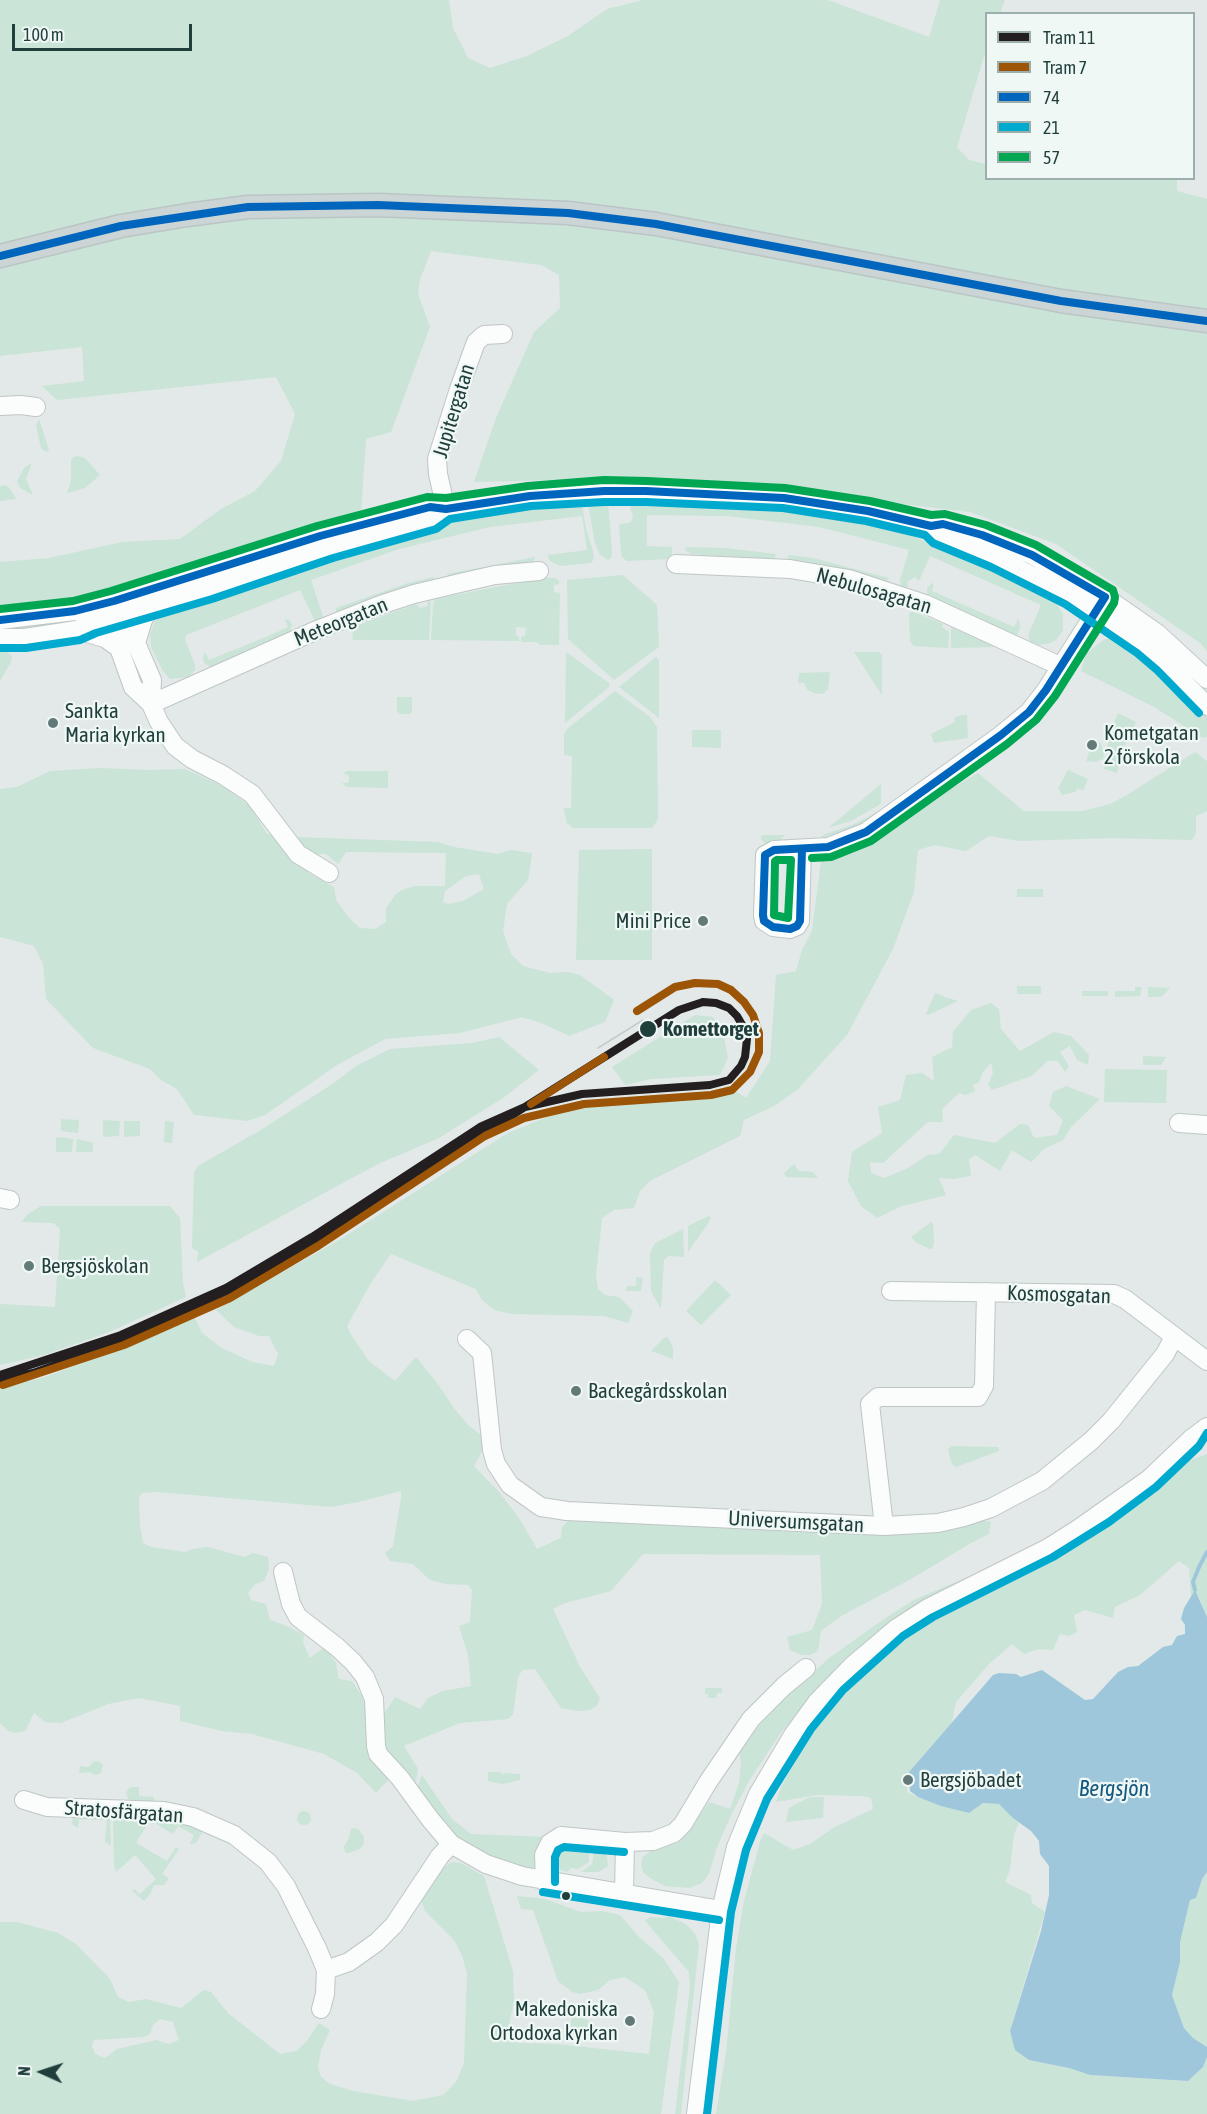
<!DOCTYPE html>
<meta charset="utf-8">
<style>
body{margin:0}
#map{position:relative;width:1207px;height:2114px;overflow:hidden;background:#e2e9e8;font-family:"Asap Condensed",sans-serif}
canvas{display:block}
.legend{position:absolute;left:985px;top:12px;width:210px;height:168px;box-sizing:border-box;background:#f0f8f6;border:2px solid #9caeac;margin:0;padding:8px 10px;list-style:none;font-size:18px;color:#1f3e3c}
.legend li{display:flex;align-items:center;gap:12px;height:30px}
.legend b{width:30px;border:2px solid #9caeac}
.north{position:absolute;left:12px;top:2042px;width:60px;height:60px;-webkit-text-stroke:4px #f0f8f6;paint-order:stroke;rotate:273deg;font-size:16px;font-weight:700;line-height:24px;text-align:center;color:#1f3e3c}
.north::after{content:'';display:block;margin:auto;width:21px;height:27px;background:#1f3e3c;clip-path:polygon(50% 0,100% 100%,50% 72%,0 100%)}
.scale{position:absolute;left:12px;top:24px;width:180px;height:27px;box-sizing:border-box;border:3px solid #1f3e3c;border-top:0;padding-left:8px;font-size:18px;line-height:21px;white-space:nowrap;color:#1f3e3c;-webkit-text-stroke:4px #f0f8f6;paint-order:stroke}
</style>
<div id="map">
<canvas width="1207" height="2114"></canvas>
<ul class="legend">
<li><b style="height:8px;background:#231f20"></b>Tram 11</li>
<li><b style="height:8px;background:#9c5506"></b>Tram 7</li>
<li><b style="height:8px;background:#0065bd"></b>74</li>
<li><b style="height:8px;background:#00a9ce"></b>21</li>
<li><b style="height:8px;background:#00a651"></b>57</li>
</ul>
<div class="north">N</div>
<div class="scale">100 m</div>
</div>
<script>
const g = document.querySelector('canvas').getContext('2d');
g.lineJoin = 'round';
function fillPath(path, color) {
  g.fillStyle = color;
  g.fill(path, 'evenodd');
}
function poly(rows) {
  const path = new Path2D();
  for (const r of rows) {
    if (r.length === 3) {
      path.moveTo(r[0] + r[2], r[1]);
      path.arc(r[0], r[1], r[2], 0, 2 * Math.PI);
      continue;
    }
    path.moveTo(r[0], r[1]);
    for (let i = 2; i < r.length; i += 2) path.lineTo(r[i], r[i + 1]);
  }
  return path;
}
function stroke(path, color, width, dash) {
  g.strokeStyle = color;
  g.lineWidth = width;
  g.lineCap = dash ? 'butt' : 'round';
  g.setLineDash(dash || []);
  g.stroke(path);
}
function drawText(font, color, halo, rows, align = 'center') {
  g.font = font + ' "Asap Condensed",sans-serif';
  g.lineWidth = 4.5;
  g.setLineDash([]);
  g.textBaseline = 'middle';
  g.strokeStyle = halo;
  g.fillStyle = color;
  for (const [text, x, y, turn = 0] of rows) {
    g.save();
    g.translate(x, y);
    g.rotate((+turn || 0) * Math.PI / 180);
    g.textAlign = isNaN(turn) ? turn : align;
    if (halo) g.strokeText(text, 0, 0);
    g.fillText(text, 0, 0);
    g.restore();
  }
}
fillPath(poly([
 [0,0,449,0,453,28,468,58,490,68,527,56,568,36,607,9,643,0,828,0,929,37,940,0,1005,0,1000,13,986,14,986,50,957,147,969,160,986,164,986,178,1177,179,1177,191,1207,199,1207,651,1200,643,1056,544,970,512,729,484,645,478,474,482,496,418,534,332,560,308,559,275,541,265,431,251,420,280,418,294,430,327,391,432,366,439,361,513,109,593,3,610,4,625,102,614,57,626,5,632,6,651,12,656,11,662,0,681,0,562,49,558,122,542,180,539,221,509,255,491,281,461,295,414,276,377,57,400,42,386,84,381,82,347,0,356],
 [39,419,49,450,46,452,41,448,36,426],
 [78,456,85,458,100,475,85,488,67,493,71,481,71,461,73,457],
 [32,463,26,479,33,495,20,488,17,481,24,468],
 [3,485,8,486,16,499,0,501,0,487],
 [641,500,735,502,798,509,870,523,900,531,983,565,1055,601,1063,614,1063,630,1057,639,1050,643,1039,645,1030,642,1028,635,1041,605,930,556,919,581,915,577,907,582,908,585,906,589,901,587,900,580,909,550,819,527,727,516,647,515,647,546,672,547,672,557,669,559,627,561,622,557,621,552,619,524,629,523,632,520,633,514,630,509,632,504],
 [608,502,612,552,611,558,608,560,600,555,595,544,588,503],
 [580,503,583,510,586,529,593,551,594,559,591,563,560,566,550,561,548,557,548,555,587,550,582,516,490,527,399,549,311,580,324,619,315,621,300,590,186,635,185,639,195,665,195,670,189,677,170,679,163,671,151,647,150,634,155,621,167,612,183,606,370,544,423,530,471,518],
 [685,547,725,548,776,554,774,559,772,560,692,554,686,551],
 [788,555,813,558,889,578,885,583,788,560],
 [535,557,534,561,529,563,449,578,447,574],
 [623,575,657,605,659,647,614,680,568,639,567,580],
 [434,577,433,582,338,613,336,612,336,608,408,583],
 [541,578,555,578,559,581,559,584,554,585,554,592,560,593,559,645,540,645,537,642,521,642,521,637,525,636,526,628,516,627,516,636,519,637,519,641,431,640,433,605,435,599],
 [934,582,932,591,1014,627,1019,618,1020,628,1017,635,1016,636,928,598,927,588],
 [428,601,431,601,429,640,353,640,352,627,416,604,420,608,427,606],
 [912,611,943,624,942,627,949,632,948,648,914,646,910,641,909,614],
 [285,619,289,620,292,625,289,635,212,668,204,663,203,657,205,652,209,660,273,634,288,627],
 [951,627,996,646,996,647,951,648],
 [1105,639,1115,639,1127,643,1165,673,1207,714,1207,737,1203,738,1154,707,1081,671,1086,654],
 [566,652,609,683,609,687,565,723],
 [854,652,879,652,882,655,882,695],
 [656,657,659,660,659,718,619,687],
 [830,672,828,689,823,694,814,693,807,689,804,683,798,683,799,673],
 [615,691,650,717,657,727,658,819,652,828,573,828,567,823,564,811,564,808,571,808,572,756,564,755,564,735,567,729],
 [397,697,412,697,412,712,410,714,400,714,397,711],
 [1118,713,1136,722,1129,741,1118,752,1120,760,1117,773,1104,769,1107,759,1108,738],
 [961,715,967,715,968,738,934,743,931,734,955,722,954,718],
 [692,730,721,730,721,748,692,747],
 [1094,738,1101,744,1104,752,1103,759,1095,762,1086,761],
 [1195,752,1207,761,1207,811,1196,816,1196,833,1192,840,1111,838,1020,841,989,836,966,851,934,845,918,850,914,892,893,949,847,1035,797,1090,774,1106,744,1120,740,1136,650,1181,640,1191,634,1208,614,1210,602,1218,596,1275,598,1289,605,1295,619,1297,633,1311,628,1323,604,1316,512,1314,494,1310,482,1300,476,1289,391,1254,372,1281,347,1326,350,1333,369,1361,395,1381,416,1357,438,1384,453,1407,468,1425,481,1435,485,1446,474,1466,499,1492,519,1518,537,1549,561,1538,562,1527,571,1518,979,1519,991,1522,989,1534,971,1543,911,1579,841,1616,821,1631,818,1651,810,1655,802,1655,790,1650,787,1637,812,1630,822,1604,820,1555,643,1554,611,1591,565,1603,553,1609,580,1667,600,1698,597,1706,590,1710,578,1711,561,1708,535,1669,522,1670,518,1678,513,1714,508,1719,460,1723,404,1746,418,1769,416,1782,406,1770,390,1778,376,1793,357,1773,324,1754,252,1734,222,1731,180,1721,180,1706,139,1698,108,1704,61,1723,45,1722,34,1713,25,1731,15,1733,8,1731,0,1723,0,1387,42,1378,108,1354,195,1318,202,1333,222,1348,252,1362,274,1366,278,1354,269,1336,259,1336,234,1327,216,1310,339,1240,508,1133,554,1114,598,1103,649,1095,707,1093,728,1086,746,1098,770,1061,776,975,796,971,802,950,812,931,821,861,881,836,905,816,978,773,1024,811,1083,811,1110,804,1127,795],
 [401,1491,401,1499,393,1546,385,1553,390,1561,413,1564,430,1580,446,1584,468,1585,472,1590,470,1622,459,1626,468,1655,471,1686,443,1691,428,1698,420,1709,395,1697,386,1711,368,1719,362,1696,352,1681,339,1679,336,1663,325,1647,310,1658,303,1643,304,1635,287,1626,270,1620,266,1604,251,1600,248,1593,255,1584,264,1581,269,1569,268,1557,253,1553,244,1557,208,1547,192,1549,185,1552,151,1547,143,1543,140,1526,139,1498,142,1493,158,1492,331,1507,358,1502],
 [100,768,148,770,185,769,224,787,250,806,267,834,297,837,438,842,454,847,498,854,511,850,532,853,528,880,507,904,503,931,511,954,523,966,550,973,568,972,580,975,614,1000,605,1022,569,1036,544,1024,522,1017,460,1033,385,1039,337,1065,265,1115,247,1121,194,1115,177,1089,161,1080,150,1069,93,1048,46,999,43,964,34,946,0,937,0,789,17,787,50,771],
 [346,852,446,853,445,886,415,886,402,890,395,895,386,908,386,922,375,929,360,928,349,918,336,900,334,887,308,873,319,854,326,854,338,864],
 [479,874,484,889,463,901,448,904,443,902,445,891,466,876],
 [1068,770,1088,779,1083,791,1078,788,1075,792,1062,795,1058,788],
 [347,771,388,771,388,788,346,787,342,783,347,783,349,781,349,776,344,773],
 [881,784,881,803,879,805,851,821,828,828],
 [883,809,864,824,821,838,823,835,852,825],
 [762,835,785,835,780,840,767,845,761,839],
 [652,849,652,960,576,960,579,850],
 [1017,889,1043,889,1043,897,1017,897],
 [1017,986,1041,986,1041,994,1017,994],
 [1135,987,1142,987,1140,996,1115,997,1115,991,1135,991],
 [1148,987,1170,988,1161,997,1148,997],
 [1082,991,1108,991,1108,996,1082,996],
 [935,993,945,997,958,1001,928,1015,926,1014],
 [991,1003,999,1009,1001,1029,1020,1051,1054,1032,1071,1036,1089,1055,1088,1065,1077,1060,1070,1046,1060,1052,1069,1066,1065,1072,1058,1061,1048,1061,1031,1076,992,1090,988,1085,993,1073,991,1063,983,1072,979,1082,973,1085,975,1091,965,1095,959,1093,942,1109,943,1122,928,1122,883,1163,870,1162,871,1173,884,1178,908,1168,928,1155,939,1154,954,1135,995,1143,1020,1124,1028,1125,1034,1138,1057,1135,1063,1120,1049,1106,1053,1092,1066,1086,1100,1099,1071,1127,1063,1140,1044,1149,1031,1162,1012,1150,1000,1171,975,1155,969,1160,971,1176,954,1179,939,1178,946,1195,902,1206,877,1218,861,1206,848,1181,852,1152,882,1133,878,1107,900,1100,906,1075,922,1073,934,1081,932,1057,952,1047,953,1032,971,1010],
 [695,1015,713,1017,723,1031,728,1058,720,1075,651,1079,625,1085,612,1067],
 [499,1037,539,1070,503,1098,439,1138,378,1164,197,1262,198,1252,192,1248,194,1172,198,1166,259,1131,334,1083,356,1066,390,1049,472,1043],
 [1143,1056,1166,1057,1161,1065,1143,1065],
 [1105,1069,1167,1070,1166,1103,1104,1102],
 [61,1119,79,1120,78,1133,61,1131],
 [103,1120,120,1121,119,1136,103,1137],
 [124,1121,140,1121,140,1136,124,1137],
 [165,1121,174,1122,172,1143,164,1142],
 [58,1137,73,1139,72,1152,56,1152,56,1138],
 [77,1139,93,1143,93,1152,76,1152],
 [794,1164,799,1171,813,1172,818,1178,786,1177,784,1173],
 [41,1206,170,1206,180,1218,183,1283,186,1297,109,1332,44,1355,0,1365,0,1304,55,1307,60,1229,53,1223,22,1222,27,1215],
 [709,1216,711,1218,707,1225,688,1252,688,1226],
 [931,1222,933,1223,934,1244,932,1249,930,1249,917,1243,911,1237],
 [683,1229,684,1257,669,1256,664,1260,661,1309,651,1291,650,1253,655,1243],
 [636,1277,643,1278,641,1291,626,1291,627,1286,636,1286],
 [715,1280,731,1295,701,1325,686,1311],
 [668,1337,673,1348,673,1359,651,1351,664,1338],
 [951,1446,998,1447,999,1451,956,1467,952,1464,948,1450],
 [1207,1454,1207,1617,1198,1596,1193,1595,1191,1600,1189,1568,1179,1561,1140,1595,1115,1607,1113,1618,1085,1610,1074,1615,1077,1632,1069,1636,1060,1634,1053,1650,1038,1649,1024,1654,1012,1644,989,1664,956,1702,952,1722,909,1772,907,1785,907,1792,918,1797,968,1813,983,1803,999,1804,1019,1823,1014,1834,1010,1870,1005,1882,1031,1895,1032,1903,1045,1912,1010,2031,1013,2040,1069,2068,1090,2075,1188,2081,1203,2067,1207,2057,1207,2114,716,2114,726,2053,736,1948,744,1901,760,1842,764,1833,793,1850,810,1844,833,1828,873,1809,871,1798,861,1796,817,1795,776,1802,782,1785,815,1726,843,1692,877,1657,968,1600,1025,1574,1092,1533,1140,1501,1183,1463],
 [975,1574,975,1576,922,1601,893,1620,851,1654,816,1689,780,1734,749,1781,732,1813,717,1847,709,1874,702,1883,689,1888,665,1886,650,1878,643,1872,641,1865,643,1857,649,1852,670,1845,685,1836,709,1802,730,1809,739,1783,741,1762,739,1752,763,1721,789,1694,829,1658,890,1615,914,1600],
 [705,1688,722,1688,722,1693,717,1693,716,1698,708,1698,708,1694,705,1694],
 [94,1761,100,1762,103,1765,101,1773,95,1775,90,1772,79,1773,80,1766,89,1767],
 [488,1772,501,1772,502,1775,504,1773,520,1774,520,1780,502,1784,488,1781],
 [422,1775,452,1819,471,1834,548,1837,538,1872,482,1855,455,1835,441,1821,417,1788],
 [133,1787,139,1787,139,1796,154,1797,154,1805,130,1804,126,1793,129,1788],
 [810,1797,824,1797,823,1818,786,1822,789,1808],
 [304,1818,7],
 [73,1817,110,1817,111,1846,105,1842,107,1820,79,1819,78,1828,72,1824],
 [113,1817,167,1820,198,1827,203,1831,196,1843,191,1844,190,1844,194,1835,178,1826,173,1834,150,1820,136,1843,167,1861,176,1847,179,1849,162,1874,169,1878,164,1885,154,1885,151,1893,144,1901,132,1891,134,1889,140,1894,156,1879,135,1855,116,1872,114,1865],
 [354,1828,359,1830,364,1837,364,1844,360,1849,348,1853,345,1852,344,1846,348,1840,351,1829],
 [564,1846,589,1849,589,1862,578,1869,571,1868,567,1872,561,1870,555,1862,555,1856,558,1850],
 [602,1850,607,1856,608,1866,598,1872,581,1872,592,1864,594,1851,600,1853],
 [452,1862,461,1863,484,1876,513,1971,514,2001,506,2039,520,2043,556,2044,649,2054,654,2012,645,1990,625,1977,610,1980,598,1990,580,1994,572,1992,558,1981,533,1910,521,1909,517,1896,545,1899,581,1912,601,1911,620,1915,638,1936,663,1958,679,1982,661,2114,0,2114,0,1922,17,1922,58,1933,76,1944,110,1979,118,1997,129,2002,146,1999,181,2008,204,1990,211,1992,228,2013,280,2054,296,2051,306,2042,319,2023,330,2030,321,2050,318,2067,321,2077,330,2084,353,2091,413,2101,443,2095,456,2082,464,2063,467,1974,462,1955,454,1940,425,1911,421,1899,439,1871],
 [160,2019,173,2022,179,2040,169,2044,156,2040,117,2049,105,2058,95,2054,92,2046,94,2040,144,2037,150,2034,153,2025],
 [1207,1872,1207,2047,1193,2038,1184,2028,1172,1995,1180,1962,1180,1942,1190,1900,1196,1898,1202,1879],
 [668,1916,686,1924,695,1934,699,1944,681,2114,675,2114,690,1987,689,1972,645,1921,650,1917,666,1918],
 [572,2011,576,2012,593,2024,592,2034,602,2036,605,2031,612,2032,609,2040,600,2042,570,2031]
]), '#cae4d7');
fillPath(poly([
 [1195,1590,1207,1617,1207,1872,1202,1879,1196,1898,1190,1900,1180,1942,1180,1962,1172,1995,1184,2028,1193,2038,1207,2047,1207,2057,1203,2067,1188,2081,1090,2075,1069,2068,1029,2060,1015,2050,1010,2031,1041,1931,1049,1895,1049,1866,1040,1854,1039,1841,1031,1831,1013,1818,999,1804,983,1803,969,1813,941,1806,918,1797,910,1791,909,1772,993,1675,999,1673,1016,1674,1021,1677,1042,1670,1085,1700,1093,1699,1118,1672,1128,1667,1138,1666,1163,1647,1172,1645,1177,1636,1185,1634,1185,1625,1181,1619,1184,1608]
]), '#9fc7dc');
stroke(poly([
 [1195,1590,1193,1582,1199,1567,1207,1552]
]), '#9fc7dc', 4);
const minor = poly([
 [0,406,21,405,36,407],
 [446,509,438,474,437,459,459,389,476,342,484,335,503,334],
 [932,527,938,534,995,557,1070,595,1143,645,1164,662,1207,706],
 [676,564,790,569,849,579,925,604,1060,666],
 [115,606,118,616,129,636,136,643,152,680,151,704,159,722,175,746,192,759,223,775,252,794,298,854,329,873],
 [0,620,75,611,114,601,320,536,430,507,446,509,530,496,569,493,646,491,784,498,868,511,931,526,943,524,982,535,1032,555,1105,597,1158,634,1207,679],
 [118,620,119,648,133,687,151,704],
 [77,630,105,638,119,648],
 [0,638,25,638,77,630,92,623,209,589,330,548,435,518],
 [136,643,143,620,150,608],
 [151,704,317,630,380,605,414,594,460,583,495,575,539,571],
 [802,849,800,921,797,926,790,929,773,927,764,921,763,915,765,855,774,850,828,847,866,832,1001,735,1029,712,1046,690,1105,597],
 [1179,1123,1207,1125],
 [0,1198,10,1200],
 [891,1291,1114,1294,1125,1299,1207,1361],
 [467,1339,482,1353,492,1450,496,1464,510,1485,541,1507,567,1511,884,1526,938,1523,964,1517,991,1508,1042,1481,1091,1441,1111,1421,1165,1354,1174,1337],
 [884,1526,870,1404,878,1397,978,1397,984,1386,986,1292],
 [283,1572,291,1604,298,1617,337,1647,353,1662,365,1677,374,1699,376,1746,378,1754,400,1778,430,1819,451,1844,486,1864,522,1876,721,1910],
 [24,1800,47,1807,164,1811,193,1817,234,1835,268,1862,286,1886,317,1948,326,1970],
 [545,1882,544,1855,550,1843,561,1836,625,1842,653,1841,674,1833,683,1824,708,1782,751,1719,784,1686,806,1668],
 [624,1893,625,1842],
 [321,2009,325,1994,326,1970,349,1962,377,1942,394,1925,440,1856,451,1844],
 [696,2114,721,1910,736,1847,758,1794,793,1735,817,1702,852,1666,897,1628,928,1608,1048,1548,1078,1529,1149,1479,1191,1439,1207,1427]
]);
const major = poly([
 [0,256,121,226,187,215,248,207,378,205,568,213,656,224,1061,301,1207,321]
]);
stroke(minor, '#bfc6c5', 20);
stroke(major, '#bbc5c5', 25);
stroke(minor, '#fbfcfc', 18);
stroke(major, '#ccd5d5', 22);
stroke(poly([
 [598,1048,643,1020]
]), '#c6cbca', 1.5);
stroke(poly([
 [0,256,121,226,248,207,378,205,568,213,656,224,1061,301,1207,321],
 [0,620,75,611,114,601,320,536,430,507,446,509,530,496,604,491,646,491,784,498,868,511,931,526,943,524,982,535,1032,555,1105,597],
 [802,849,800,921,797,926,790,929,773,927,764,921,763,915,765,855,774,850,828,847,866,832,1001,735,1029,712,1046,690,1105,597]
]), '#0065bd', 8);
stroke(poly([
 [0,648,26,648,80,640,96,633,212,599,333,558,436,529,450,519,531,506,604,502,646,502,783,508,866,521,925,535,933,543,991,567,1065,604,1137,653,1157,670,1199,713],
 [555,1882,555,1857,558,1850,564,1847,624,1852],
 [543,1892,719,1920],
 [707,2114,731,1912,746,1850,767,1799,811,1729,843,1690,903,1636,933,1617,1053,1557,1109,1522,1156,1487,1199,1446,1207,1433]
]), '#00a9ce', 8);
stroke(poly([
 [0,609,73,601,111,591,317,526,427,497,446,498,528,486,604,480,647,481,785,488,870,501,931,515,945,514,986,525,1036,545,1113,590,1115,597,1114,603,1055,696,1036,720,1007,744,871,841,831,857,812,858],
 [777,860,791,860,788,918,774,915,775,861,777,860]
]), '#00a651', 8);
stroke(poly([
 [703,1002,716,1003,729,1008,737,1016,744,1028,747,1039,745,1057,741,1066,729,1080,710,1085,582,1094,525,1107,679,1010,703,1002],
 [0,1375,121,1335,226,1288,312,1237,480,1127,525,1107],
 [0,1381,33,1373,112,1345,172,1321,238,1289,305,1250,525,1107]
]), '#231f20', 8);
stroke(poly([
 [531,1104,604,1057],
 [3,1385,124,1345,230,1298,318,1246,485,1136,524,1118,584,1104,711,1095,732,1090,750,1072,759,1052,759,1033,753,1015,744,1002,731,990,718,984,695,983,675,987,637,1011]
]), '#9c5506', 8);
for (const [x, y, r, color] of [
 [53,723,6,"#637a78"],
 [1092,745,6,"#637a78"],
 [703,921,6,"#637a78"],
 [648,1029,9,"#1f3e3c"],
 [29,1266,6,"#637a78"],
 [576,1391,6,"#637a78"],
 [908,1780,6,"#637a78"],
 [566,1896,5,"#1f3e3c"],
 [630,2021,6,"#637a78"]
]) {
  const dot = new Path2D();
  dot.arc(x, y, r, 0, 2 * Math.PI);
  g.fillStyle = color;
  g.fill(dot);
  stroke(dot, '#f0f8f6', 2);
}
drawText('21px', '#1f3e3c', '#f0f8f6', [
 ["Jupitergatan",454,411,-73],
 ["Nebulosagatan",874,591,16],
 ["Meteorgatan",341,622,-22],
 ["Kosmosgatan",1059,1295,2],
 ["Universumsgatan",796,1522,3],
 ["Stratosfärgatan",124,1812,4]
]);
drawText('21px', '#1f3e3c', '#f0f8f6', [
 ["Sankta",65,711],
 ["Maria kyrkan",65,735],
 ["Kometgatan",1104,733],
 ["2 förskola",1104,757],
 ["Mini Price",691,921,"right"],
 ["Bergsjöskolan",41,1266],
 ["Backegårdsskolan",588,1391],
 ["Bergsjöbadet",920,1780],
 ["Makedoniska",618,2009,"right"],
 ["Ortodoxa kyrkan",618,2033,"right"]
], 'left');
drawText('bold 21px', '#1f3e3c', '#f0f8f6', [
 ["Komettorget",663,1029]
], 'left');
drawText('italic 22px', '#13587f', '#f0f8f6', [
 ["Bergsjön",1114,1789]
]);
</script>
